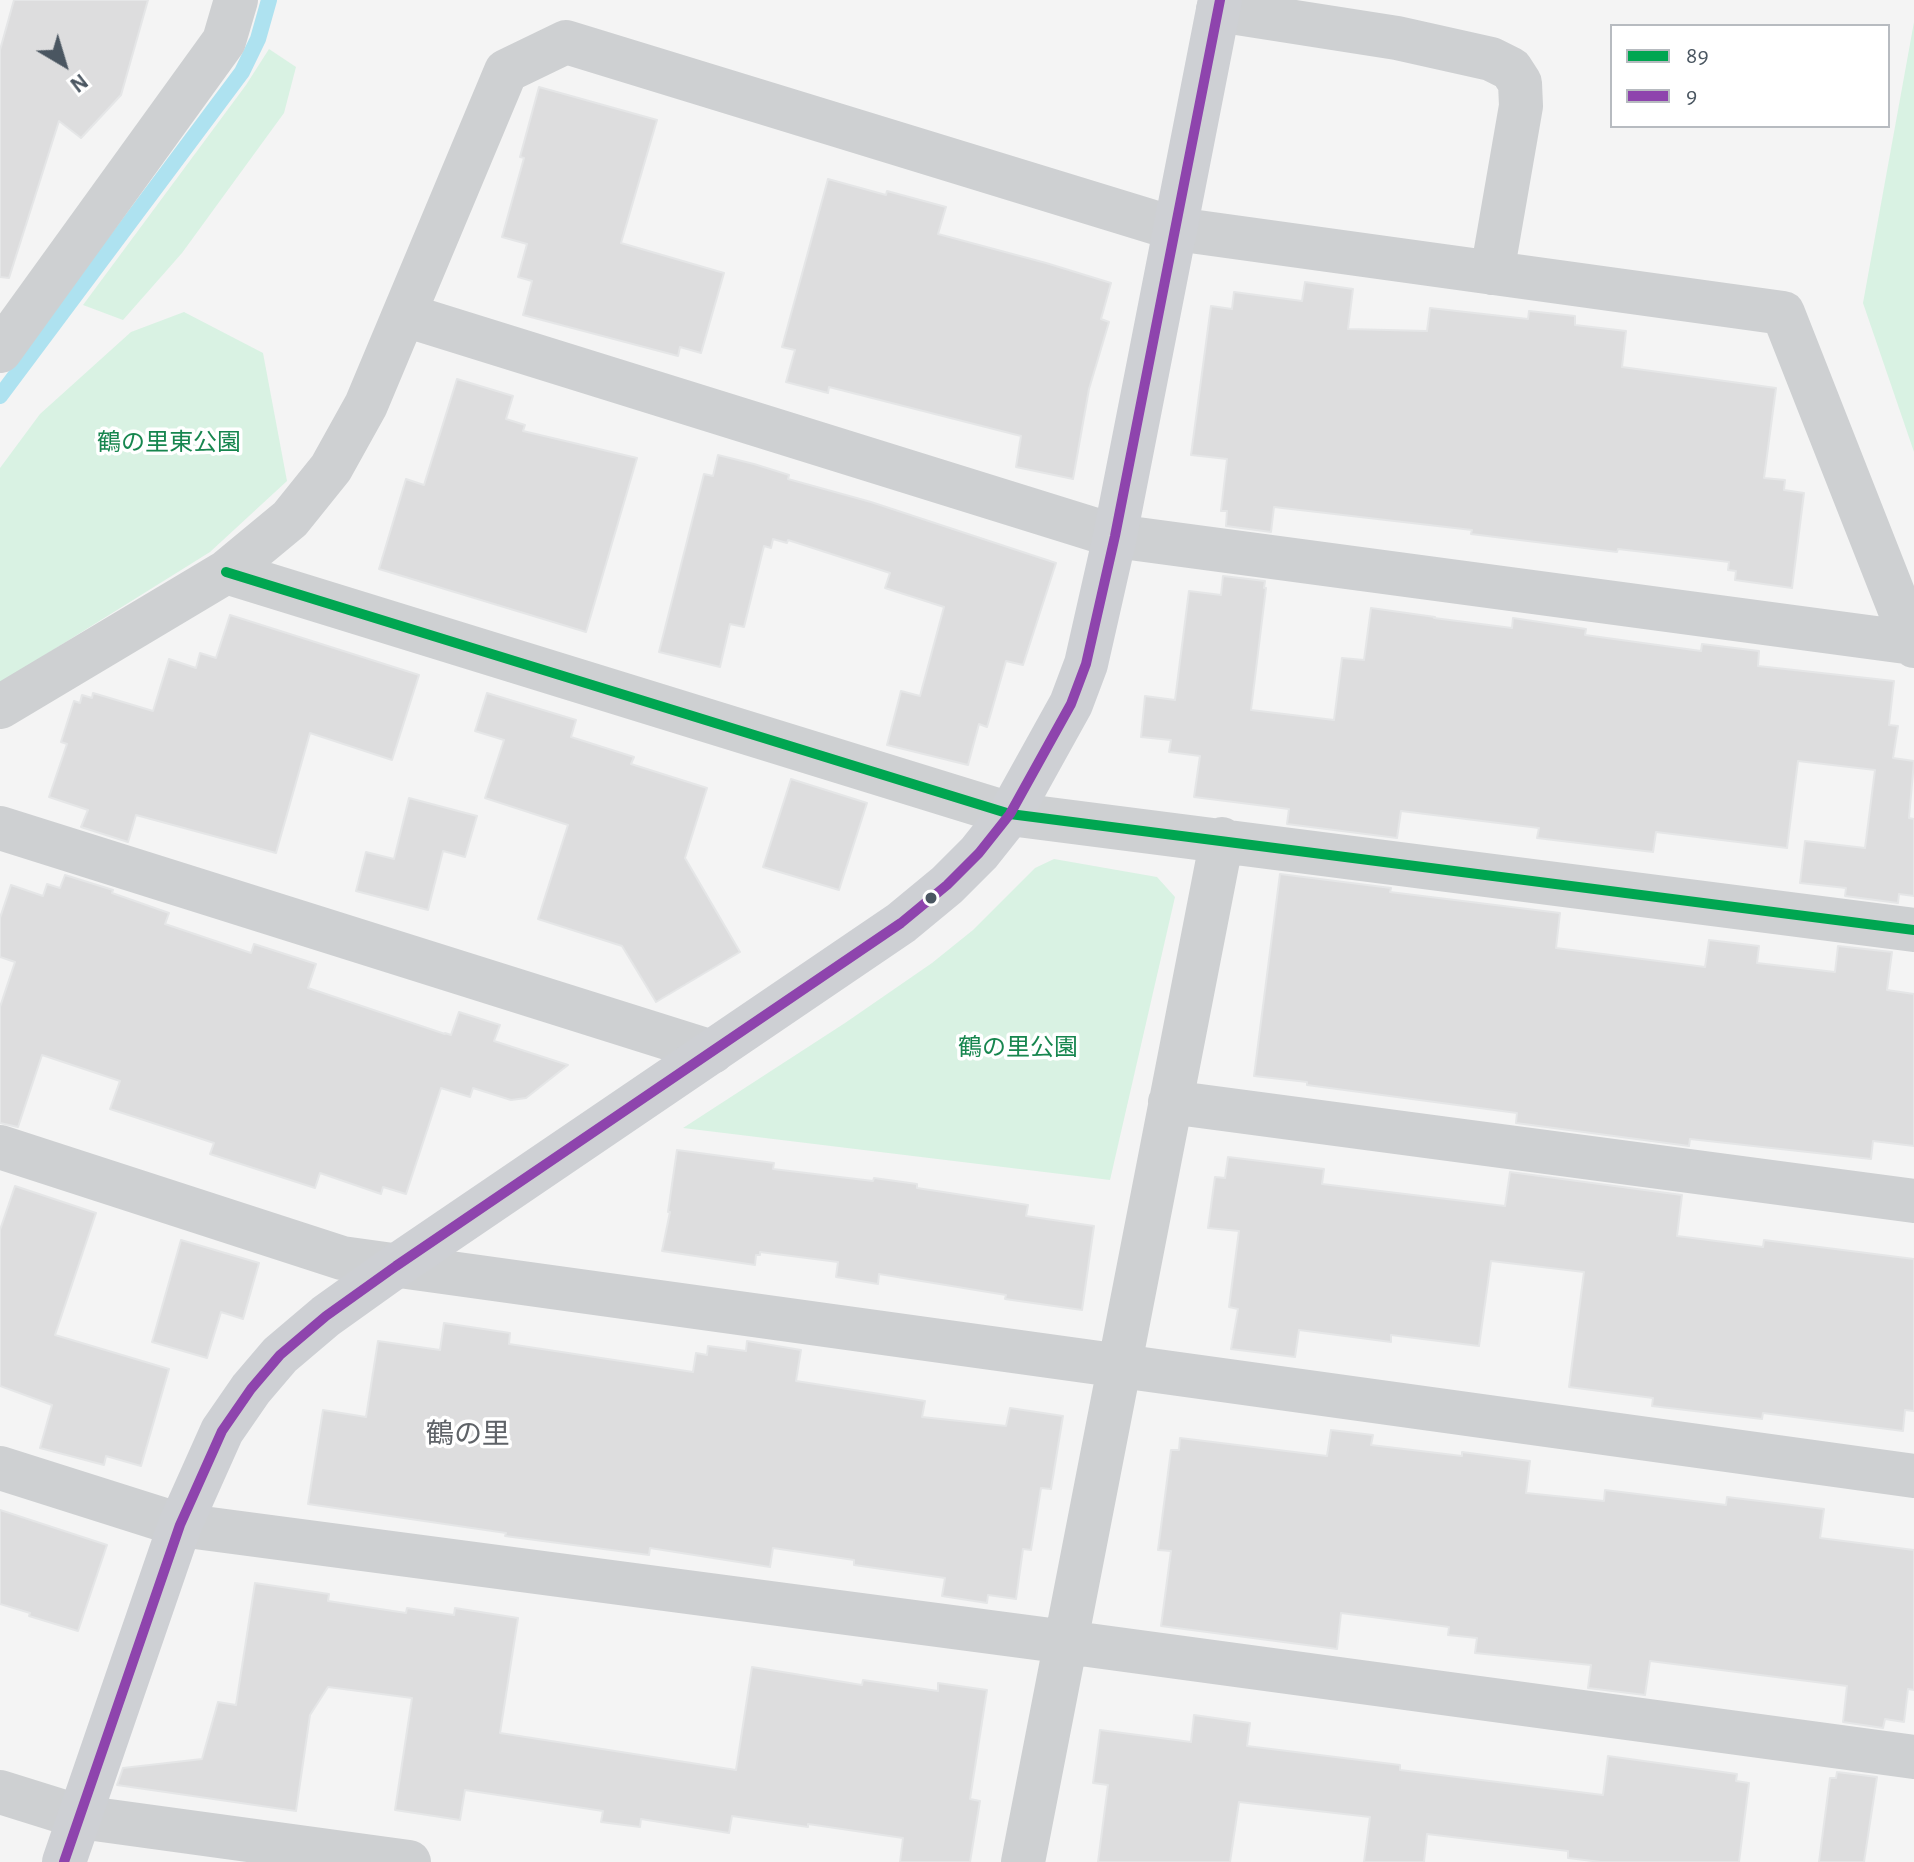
<!DOCTYPE html>
<meta charset="utf-8">
<style>
body{margin:0}
#map{position:relative;width:1914px;height:1862px;overflow:hidden;background:#f4f4f4;font-family:"Alegreya Sans",sans-serif}
canvas{display:block}
.legend{position:absolute;left:1610px;top:24px;width:280px;height:104px;box-sizing:border-box;background:#fff;border:2px solid #b7bbc0;margin:0;padding:10px 14px;list-style:none;font-size:24px;color:#4a5661}
.legend li{display:flex;align-items:center;gap:16px;height:40px}
.legend b{width:40px;border:2px solid #b7bbc0}
.north{position:absolute;left:24px;top:24px;width:80px;height:80px;-webkit-text-stroke:6px #fff;paint-order:stroke;rotate:142deg;font-size:22px;font-weight:700;line-height:32px;text-align:center;color:#4a5661}
.north::after{content:'';display:block;margin:auto;width:28px;height:36px;background:#4a5661;clip-path:polygon(50% 0,100% 100%,50% 72%,0 100%)}
</style>
<div id="map">
<canvas width="1914" height="1862"></canvas>
<ul class="legend">
<li><b style="height:10px;background:#00a651"></b>89</li>
<li><b style="height:10px;background:#8e44ad"></b>9</li>
</ul>
<div class="north">N</div>
</div>
<script>
const g = document.querySelector('canvas').getContext('2d');
g.lineJoin = 'round';
function fillPath(path, color) {
  g.fillStyle = color;
  g.fill(path, 'evenodd');
}
function poly(rows) {
  const path = new Path2D();
  for (const r of rows) {
    path.moveTo(r[0], r[1]);
    for (let i = 2; i < r.length; i += 2) path.lineTo(r[i], r[i + 1]);
  }
  return path;
}
function stroke(path, color, width, dash) {
  g.strokeStyle = color;
  g.lineWidth = width;
  g.lineCap = dash ? 'butt' : 'round';
  g.setLineDash(dash || []);
  g.stroke(path);
}
function drawText(font, color, halo, rows, align = 'center') {
  g.font = font + ' "Alegreya Sans","Noto Sans JP",sans-serif';
  g.lineWidth = 7;
  g.setLineDash([]);
  g.textBaseline = 'middle';
  g.strokeStyle = halo;
  g.fillStyle = color;
  for (const [text, x, y, turn = 0] of rows) {
    g.save();
    g.translate(x, y);
    g.rotate((+turn || 0) * Math.PI / 180);
    g.textAlign = isNaN(turn) ? turn : align;
    if (halo) g.strokeText(text, 0, 0);
    g.fillText(text, 0, 0);
    g.restore();
  }
}
fillPath(poly([
 [1914,22,1914,452,1863,303],
 [269,49,296,67,284,113,182,253,123,320,83,305,246,85],
 [184,312,263,353,287,481,210,552,0,683,0,468,40,414,131,332],
 [1054,859,1157,877,1175,897,1110,1180,683,1128,845,1023,932,963,973,930,1035,868]
]), '#d9f2e3');
stroke(poly([
 [0,396,242,72,258,39,269,0]
]), '#aee2f0', 16);
const building = poly([
 [14,0,148,0,121,95,81,138,59,121,9,278,0,277,0,50,14,0],
 [539,87,657,120,621,243,724,273,701,353,680,347,678,356,523,315,532,281,518,277,527,244,502,237,524,158,520,157,539,87],
 [828,179,886,195,887,191,946,207,938,234,1046,263,1111,283,1101,319,1109,322,1089,389,1073,479,1016,467,1021,436,829,387,828,393,786,382,795,350,782,347,828,179],
 [1305,282,1353,289,1348,329,1427,331,1430,308,1528,319,1529,311,1575,316,1575,325,1626,331,1622,367,1776,388,1764,478,1785,480,1784,490,1804,493,1792,588,1735,580,1736,571,1728,570,1729,562,1618,549,1617,552,1471,534,1472,530,1274,507,1271,532,1226,526,1227,511,1221,511,1227,459,1191,455,1211,306,1232,309,1234,292,1302,301,1305,282],
 [457,379,513,396,506,419,525,425,523,431,637,458,586,632,379,569,406,479,424,485,457,379],
 [718,455,754,464,789,475,788,479,871,502,1056,563,1023,665,1006,661,987,727,979,724,968,765,887,745,901,691,920,696,944,607,885,588,890,573,788,540,787,543,773,539,771,548,764,546,744,627,730,624,720,667,659,652,704,474,713,476,718,455],
 [1223,576,1265,581,1264,588,1266,588,1251,710,1334,720,1342,658,1364,660,1371,608,1435,617,1434,618,1512,628,1513,618,1586,629,1585,635,1701,651,1702,644,1759,651,1758,666,1894,681,1889,725,1898,726,1893,758,1914,761,1909,818,1914,819,1914,896,1899,894,1898,903,1845,896,1846,888,1800,883,1805,841,1865,848,1875,770,1798,761,1787,848,1656,832,1653,852,1537,838,1539,828,1401,811,1397,838,1287,824,1289,809,1194,797,1200,756,1169,752,1171,740,1141,737,1145,696,1175,700,1189,591,1221,595,1223,576],
 [230,615,419,675,392,760,310,733,276,853,136,815,128,842,81,827,88,810,49,797,67,744,61,742,74,701,80,703,82,695,92,698,93,693,153,711,169,659,196,668,200,653,216,658,230,615],
 [487,693,576,720,571,737,634,757,631,764,707,788,685,858,740,952,656,1002,622,946,538,919,568,825,485,798,504,740,475,731,487,693],
 [791,779,867,803,839,890,763,867,791,779],
 [409,798,477,816,465,857,443,851,428,910,356,891,366,852,394,859,409,798],
 [1280,874,1391,888,1390,892,1560,913,1556,948,1705,967,1709,940,1759,946,1757,963,1835,972,1838,946,1892,952,1887,990,1914,994,1914,1146,1873,1141,1871,1159,1690,1139,1689,1146,1516,1123,1517,1113,1307,1085,1307,1082,1254,1076,1280,874],
 [65,875,113,890,112,893,169,913,165,924,251,953,254,944,316,964,308,988,445,1034,445,1033,451,1035,459,1012,500,1025,494,1041,568,1065,526,1098,511,1100,473,1088,470,1097,441,1088,406,1194,383,1187,381,1194,320,1173,315,1188,210,1154,214,1143,110,1109,120,1081,42,1055,18,1127,0,1123,0,1007,15,962,0,957,0,918,11,885,43,896,47,884,60,888,65,875],
 [677,1150,774,1163,773,1169,873,1181,874,1178,917,1184,917,1188,1028,1205,1026,1216,1094,1226,1082,1310,1005,1299,1006,1295,879,1274,878,1284,836,1277,838,1262,760,1252,760,1255,756,1255,755,1265,662,1251,670,1212,668,1212,677,1150],
 [1228,1157,1324,1169,1322,1184,1505,1206,1510,1172,1682,1195,1677,1236,1763,1247,1764,1240,1914,1259,1914,1411,1905,1410,1903,1431,1763,1413,1762,1419,1652,1406,1653,1398,1569,1387,1584,1272,1491,1261,1479,1346,1391,1335,1391,1342,1299,1330,1295,1357,1231,1349,1238,1309,1229,1307,1239,1231,1208,1228,1215,1177,1225,1178,1228,1157],
 [15,1186,96,1213,55,1335,169,1369,141,1466,106,1456,104,1465,40,1448,52,1405,0,1386,0,1230,15,1186],
 [181,1240,259,1263,243,1319,221,1312,207,1358,152,1342,181,1240],
 [444,1323,510,1333,509,1344,693,1372,696,1353,707,1355,708,1346,746,1351,747,1341,801,1350,796,1381,925,1401,922,1417,1006,1426,1010,1408,1063,1416,1051,1489,1041,1488,1031,1550,1023,1549,1016,1599,988,1595,987,1603,942,1596,945,1578,854,1565,854,1560,773,1548,770,1567,650,1548,649,1555,505,1536,506,1533,308,1504,323,1410,366,1417,378,1341,440,1350,444,1323],
 [1331,1430,1373,1435,1371,1445,1462,1456,1462,1452,1530,1461,1526,1493,1604,1501,1605,1490,1726,1505,1727,1497,1824,1509,1820,1538,1914,1550,1914,1690,1908,1689,1904,1722,1885,1719,1883,1728,1843,1722,1847,1686,1650,1661,1645,1695,1588,1688,1591,1665,1475,1653,1477,1638,1448,1635,1449,1627,1341,1613,1337,1649,1161,1626,1171,1551,1158,1550,1171,1450,1179,1450,1180,1438,1327,1456,1331,1430],
 [0,1510,107,1545,78,1631,29,1616,30,1613,0,1604,0,1510],
 [255,1583,329,1594,328,1601,406,1613,407,1608,454,1615,455,1608,518,1618,500,1733,736,1770,752,1667,862,1685,863,1680,938,1691,938,1683,987,1690,970,1799,980,1801,970,1862,900,1862,903,1838,808,1824,808,1827,732,1816,729,1833,641,1819,640,1827,601,1822,603,1811,465,1790,460,1820,395,1810,412,1698,328,1687,310,1715,296,1811,117,1785,123,1768,202,1759,218,1702,236,1705,255,1583],
 [1194,1715,1250,1723,1247,1746,1400,1765,1400,1770,1603,1795,1608,1756,1737,1774,1736,1781,1749,1783,1739,1862,1601,1862,1568,1858,1568,1851,1427,1834,1424,1862,1364,1862,1370,1817,1239,1802,1230,1862,1098,1862,1108,1785,1093,1783,1100,1730,1191,1742,1194,1715],
 [1837,1772,1877,1777,1864,1862,1819,1862,1830,1778,1836,1778,1837,1772]
]);
fillPath(building, '#ddddde');
stroke(building, '#e5e6e7', 2);
stroke(poly([
 [1218,10,1397,38,1491,59,1511,69,1520,83,1521,106,1492,273],
 [405,315,1115,536,1913,643],
 [0,351,224,41,236,0],
 [226,572,1010,814,1914,930],
 [0,707,226,572,290,519,331,468,366,405,506,71,566,42,1176,229,1783,313,1914,646],
 [0,828,712,1052],
 [1170,1102,1914,1201],
 [0,1147,342,1258,1914,1476],
 [0,1468,180,1525,1066,1642,1914,1757],
 [0,1792,80,1817,409,1862],
 [1023,1862,1222,839]
]), '#ced0d2', 44);
stroke(poly([
 [64,1862,180,1525,222,1431,251,1389,280,1355,326,1316,396,1266,901,923,947,885,979,853,1010,814,1071,704,1086,664,1115,536,1220,0]
]), '#ced0d4', 44);
stroke(poly([
 [226,572,1010,814,1914,930]
]), '#00a651', 10);
stroke(poly([
 [64,1862,180,1525,222,1431,251,1389,280,1355,326,1316,396,1266,901,923,947,885,979,853,1010,814,1071,704,1086,664,1115,536,1220,0]
]), '#8e44ad', 10);
for (const [x, y, r, color] of [
 [931,898,7,"#4a5661"]
]) {
  const dot = new Path2D();
  dot.arc(x, y, r, 0, 2 * Math.PI);
  g.fillStyle = color;
  g.fill(dot);
  stroke(dot, '#fff', 3);
}
drawText('24px', '#17864f', '#fff', [
 ["鶴の里東公園",169,443],
 ["鶴の里公園",1018,1048]
]);
drawText('28px', '#5f6368', '#fff', [
 ["鶴の里",468,1435]
]);
</script>
